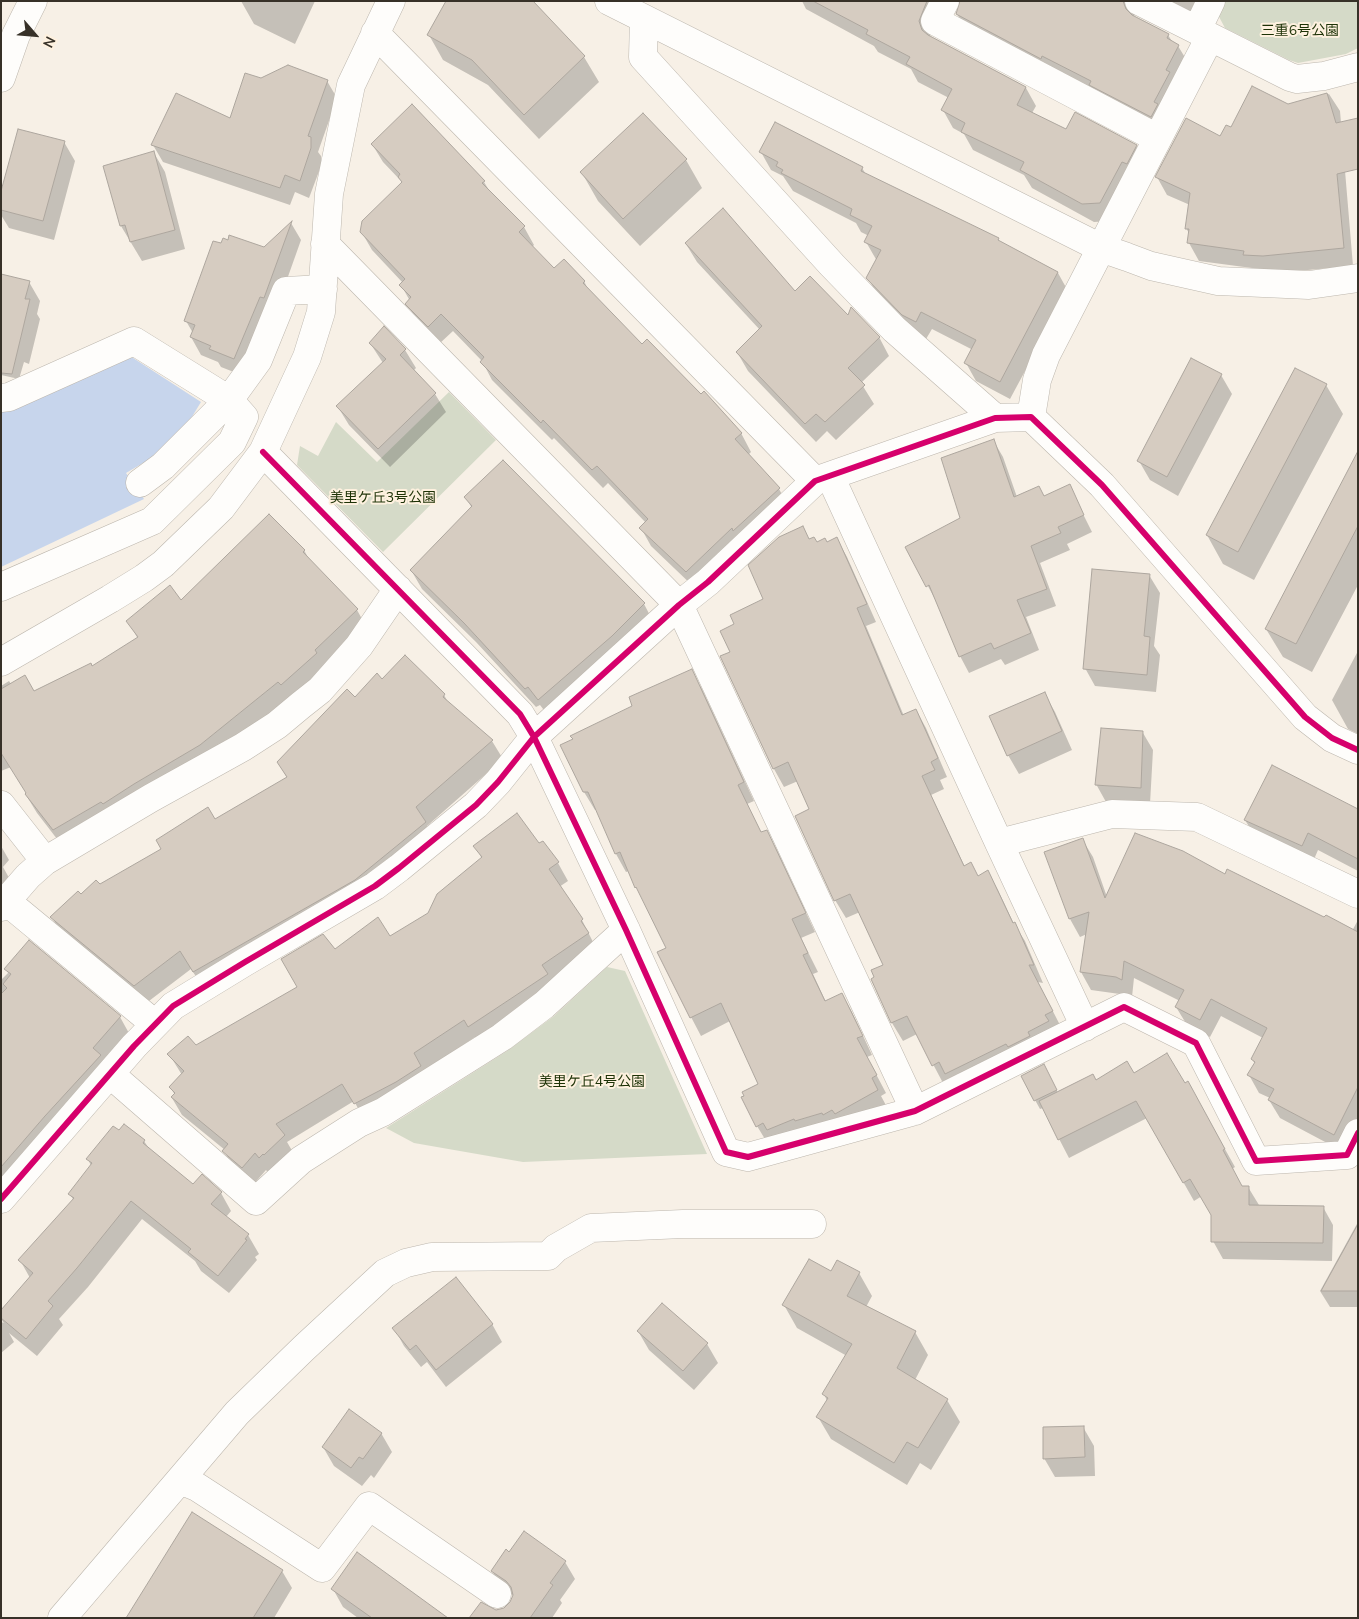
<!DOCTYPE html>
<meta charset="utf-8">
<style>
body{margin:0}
#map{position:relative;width:1359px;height:1619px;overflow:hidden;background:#f7f0e6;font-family:"Nunito Sans",sans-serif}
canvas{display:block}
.frame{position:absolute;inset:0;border:2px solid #373128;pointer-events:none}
.north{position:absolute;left:10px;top:10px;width:50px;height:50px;-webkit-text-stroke:4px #fef1df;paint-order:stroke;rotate:117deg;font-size:14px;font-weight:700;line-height:20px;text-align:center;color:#373128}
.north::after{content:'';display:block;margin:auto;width:18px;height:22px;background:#373128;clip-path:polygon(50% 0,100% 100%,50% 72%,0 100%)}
</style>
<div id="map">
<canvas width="1359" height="1619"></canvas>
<div class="frame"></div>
<div class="north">N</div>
</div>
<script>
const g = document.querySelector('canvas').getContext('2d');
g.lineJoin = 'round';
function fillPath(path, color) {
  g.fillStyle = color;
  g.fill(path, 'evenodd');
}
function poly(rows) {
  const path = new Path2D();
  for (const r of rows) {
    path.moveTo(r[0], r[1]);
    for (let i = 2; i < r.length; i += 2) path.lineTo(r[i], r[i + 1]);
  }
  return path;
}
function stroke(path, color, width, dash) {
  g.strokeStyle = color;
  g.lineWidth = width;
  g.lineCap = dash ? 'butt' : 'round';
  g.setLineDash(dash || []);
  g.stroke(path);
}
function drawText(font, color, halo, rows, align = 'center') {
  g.font = font + ' "Nunito Sans","Noto Sans JP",sans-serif';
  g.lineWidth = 4;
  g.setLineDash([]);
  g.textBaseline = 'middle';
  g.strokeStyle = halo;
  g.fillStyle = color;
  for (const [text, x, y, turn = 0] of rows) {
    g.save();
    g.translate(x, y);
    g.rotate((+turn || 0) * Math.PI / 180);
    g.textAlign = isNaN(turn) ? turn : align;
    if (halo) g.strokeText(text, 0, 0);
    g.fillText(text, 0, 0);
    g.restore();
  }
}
fillPath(poly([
 [1223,1,1358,1,1358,48,1346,54,1298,63,1289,60,1225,28,1217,13],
 [449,392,496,440,383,552,297,465,300,446,318,456,336,422,377,462],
 [607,967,625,971,707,1154,523,1162,414,1143,386,1128,507,1051,554,1016]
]), '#d5dac8');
fillPath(poly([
 [130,356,201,402,190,420,155,456,126,473,144,499,1,567,1,409]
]), '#c7d5ec');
fillPath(poly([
 [241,1,315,1,295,44,254,24],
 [531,1,584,57,599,82,539,139,488,85,443,60,429,35],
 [802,1,1205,1,1194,23,1135,13,1134,17,1168,35,1173,43,1178,46,1189,64,1162,135,968,33,957,14,960,4,955,3,931,33,930,37,1026,88,1036,106,1032,113,1066,130,1136,146,1146,164,1110,221,1094,222,1032,188,1024,175,973,150,964,134,953,128,943,110,949,98,918,82,911,69,878,52,874,46,806,9],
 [261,79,327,81,337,98,318,152,321,156,321,166,309,198,295,192,290,205,163,162,153,145,230,119],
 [1329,94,1340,111,1353,266,1274,273,1255,273,1252,268,1199,261,1189,243,1190,235,1186,228,1190,205,1167,195,1157,177,1232,129,1288,105],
 [412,105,484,182,492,195,524,227,534,245,532,247,554,270,584,281,589,291,642,345,741,433,751,452,748,455,779,489,789,507,697,590,651,546,641,528,646,523,608,483,603,488,554,438,552,440,492,380,482,361,453,331,439,344,418,322,407,304,410,301,401,285,403,283,372,250,361,231,403,183,383,162,372,144],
 [64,142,75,161,54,240,9,228,1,215,1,195],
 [761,152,862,168,867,176,998,239,1000,243,1058,273,1068,291,1010,399,976,381,966,363,973,350,932,329,926,339,914,333,878,296,868,278,877,261,866,242,869,236,861,232,856,223,793,191,783,176,771,170],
 [154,153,165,172,185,249,142,261,121,226,105,166],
 [686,160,702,188,640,246,598,201,582,173],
 [291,223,301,240,274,316,244,376,221,367,218,362,201,355,191,337,193,333,186,321],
 [686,244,848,317,879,337,889,356,861,383,874,404,836,440,827,431,816,442,748,371,737,352,760,330,697,262],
 [1,275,29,282,40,301,37,314,40,319,29,364,24,362,19,379,1,375],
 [370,343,405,350,416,368,413,371,435,394,446,412,390,467,349,425,338,407,383,363],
 [1221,375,1232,394,1178,496,1150,480,1139,461],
 [1326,385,1343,414,1254,580,1223,564,1207,535],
 [993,440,1003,457,1017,497,1044,497,1069,486,1092,532,1067,544,1070,550,1040,563,1056,606,1026,617,1039,650,1005,665,1001,659,969,673,960,656,937,603,907,547,962,519],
 [1358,453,1358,585,1312,672,1283,657,1266,629],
 [465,497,644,604,654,623,550,718,540,705,536,707,476,642,422,589,411,570,472,508],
 [837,539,847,557,876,622,866,626,904,716,916,710,926,728,947,777,940,780,944,789,931,795,965,867,978,877,988,872,998,890,1014,924,1025,941,1043,983,1038,982,1062,1029,943,1083,917,1034,903,1041,892,1023,872,980,884,965,860,912,846,918,835,900,811,809,798,781,784,787,774,769,722,657,732,653,736,625,765,600,809,540,817,543,827,543],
 [304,550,310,561,357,610,367,628,327,672,211,763,64,848,37,813,26,795,28,794,11,767,1,771,1,686,9,681,11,684,34,693,92,667,138,639,128,621,181,602],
 [1149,575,1160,593,1154,646,1160,655,1156,692,1095,686,1085,668],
 [1358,651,1358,734,1348,729,1332,700],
 [691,671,702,689,754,801,747,804,762,834,766,831,777,850,815,932,801,938,818,972,813,974,826,1002,842,994,852,1012,872,1055,867,1057,886,1093,881,1096,888,1109,768,1144,757,1126,759,1085,730,1021,701,1036,691,1017,667,948,629,871,626,872,616,854,597,810,595,810,584,792,634,706],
 [382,681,444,695,449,704,492,741,503,759,427,826,436,841,205,990,191,969,145,1004,62,936,52,917,287,778,278,762,355,699],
 [1044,693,1055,712,1072,750,1019,774,1008,755],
 [1143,733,1153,750,1150,804,1106,802,1096,784],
 [1358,810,1358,871,1318,850,1312,864,1256,838,1245,820],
 [1082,839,1093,857,1107,897,1225,875,1352,931,1358,920,1358,1125,1344,1152,1280,1118,1269,1100,1270,1098,1259,1093,1249,1075,1255,1064,1252,1059,1263,1038,1221,1016,1210,1037,1187,1025,1176,1007,1180,1001,1134,978,1132,997,1127,995,1091,990,1081,972,1087,934,1080,937,1070,919,1046,853],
 [539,845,558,863,568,881,559,887,582,920,598,952,480,1044,475,1037,423,1072,365,1121,354,1101,287,1142,294,1154,270,1175,266,1170,253,1185,234,1169,224,1151,225,1150,182,1115,172,1098,175,1095,170,1087,182,1075,169,1054,195,1047,298,988,335,951,390,938,429,914,482,859,475,846],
 [1,846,9,860,3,867,13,885,1,898],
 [6,969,120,1017,130,1035,1,1197,1,980,8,973],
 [1133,1074,1185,1085,1198,1101,1235,1167,1232,1169,1242,1187,1248,1187,1259,1205,1323,1207,1333,1225,1332,1261,1223,1259,1213,1241,1213,1215,1202,1196,1194,1201,1147,1118,1069,1158,1043,1108,1040,1109,1035,1100,1049,1075,1058,1093,1096,1081],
 [119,1132,144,1141,150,1150,193,1185,221,1193,231,1211,226,1217,248,1235,259,1254,255,1257,257,1260,229,1293,201,1271,195,1261,142,1219,88,1287,59,1319,63,1325,37,1356,9,1333,14,1342,1,1353,1,1322,4,1323,1,1319,1,1312,30,1278,20,1260,74,1201,70,1194,91,1166,88,1159],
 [1358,1222,1358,1307,1330,1307,1320,1291],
 [831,1273,859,1273,872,1296,866,1307,915,1332,928,1355,915,1380,947,1400,960,1422,931,1470,920,1463,907,1485,831,1439,818,1417,827,1401,824,1394,847,1356,797,1328,784,1305],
 [492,1324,502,1342,446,1387,427,1362,421,1367,404,1346,394,1328],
 [638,1331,707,1344,718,1363,694,1390,649,1350],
 [1083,1427,1094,1446,1095,1476,1055,1477,1044,1458],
 [381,1433,392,1452,374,1478,371,1475,362,1486,334,1466,323,1447],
 [510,1554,565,1562,575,1579,560,1600,562,1603,552,1618,471,1618,505,1609,511,1603,514,1596,502,1588,492,1571],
 [282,1571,292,1588,274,1618,128,1618],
 [333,1589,437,1618,358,1618,343,1607]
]), '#0003');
const building = poly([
 [446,1,533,1,585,56,524,115,472,60,427,35,446,1],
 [813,1,927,1,919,21,922,30,928,35,1026,87,1017,105,1066,129,1075,112,1137,145,1127,164,1122,162,1100,203,1082,204,1020,170,1024,162,961,132,965,123,941,110,952,89,906,64,910,57,866,34,868,30,813,1],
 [960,1,1123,1,1126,9,1132,15,1169,34,1167,38,1179,45,1166,70,1170,72,1154,102,1158,104,1151,117,1089,85,1091,81,1042,56,1041,59,956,14,960,1],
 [288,65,328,80,308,136,311,137,311,148,300,181,285,175,280,188,151,145,176,93,230,118,245,73,261,78,288,65],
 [1252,86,1288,104,1327,93,1336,123,1358,118,1358,169,1337,174,1344,248,1263,256,1243,255,1244,251,1187,243,1189,229,1185,229,1190,193,1155,177,1186,118,1220,136,1226,125,1231,127,1252,86],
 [412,104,485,181,482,183,525,226,519,232,554,268,564,259,585,281,583,283,642,344,647,339,701,394,704,391,742,433,735,439,780,488,733,531,732,528,686,572,639,528,648,519,597,466,592,470,543,420,541,423,480,362,484,357,441,314,428,327,405,304,411,297,399,285,405,279,360,232,362,221,402,182,398,177,400,174,371,144,412,104],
 [643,113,687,159,623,219,580,172,643,113],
 [775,122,863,167,861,171,999,238,998,240,1058,272,1000,382,964,363,976,340,921,312,916,322,902,315,866,278,881,250,864,242,872,226,850,215,852,209,781,173,783,170,776,166,778,162,759,152,775,122],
 [18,129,65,141,43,221,1,210,1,191,18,129],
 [154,151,175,230,130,242,125,225,120,226,103,166,154,151],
 [723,208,795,291,810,276,848,315,851,307,880,337,848,368,865,385,825,422,816,414,805,424,736,352,762,326,685,243,723,208],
 [292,221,264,298,260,297,234,359,209,349,211,346,190,337,195,325,184,321,213,241,221,243,223,238,228,240,229,235,264,247,292,221],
 [1,274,30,281,25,299,30,299,12,374,1,373,1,274],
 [384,326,406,349,400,355,436,393,378,449,336,406,386,359,369,343,384,326],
 [1191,358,1222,374,1167,477,1137,461,1191,358],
 [1295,368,1327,384,1238,552,1206,535,1295,368],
 [994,439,1014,497,1039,486,1044,496,1070,484,1084,515,1058,527,1061,533,1031,546,1047,589,1017,600,1031,633,994,649,991,643,959,657,929,585,926,587,905,547,960,518,941,458,994,439],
 [1358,451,1358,526,1296,644,1265,629,1358,451],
 [503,460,645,603,612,636,538,700,528,687,525,689,464,623,410,570,472,506,464,497,503,460],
 [269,514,305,550,303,552,358,609,315,650,317,653,281,685,278,682,200,745,134,784,103,804,101,802,53,830,25,794,26,793,1,753,1,689,25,675,34,691,91,663,92,666,138,637,126,621,170,585,181,600,269,514],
 [803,526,809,539,814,537,817,542,825,538,827,542,837,537,867,604,857,608,902,715,916,709,938,758,931,762,935,770,922,776,964,866,971,862,978,876,988,870,1013,923,1015,922,1034,965,1029,965,1053,1011,1045,1015,1049,1021,1028,1032,1030,1036,1008,1047,1006,1044,945,1074,939,1062,932,1066,907,1016,891,1023,871,979,874,977,871,970,883,965,850,894,834,901,795,816,809,809,788,762,773,769,720,656,730,652,720,631,734,624,730,615,763,599,748,565,779,537,803,526],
 [1092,569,1150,574,1144,636,1150,637,1147,675,1083,669,1092,569],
 [405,655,445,694,443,697,493,740,416,807,426,822,355,880,193,972,180,951,134,986,50,917,78,891,81,894,96,880,100,884,161,849,156,840,208,807,215,819,287,777,277,762,347,689,355,697,377,673,382,679,405,655],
 [692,669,744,782,738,785,761,832,767,830,806,913,792,919,808,953,803,955,825,1001,842,993,863,1036,857,1038,877,1075,872,1078,878,1090,835,1114,832,1110,823,1115,822,1113,795,1121,794,1119,767,1130,763,1123,756,1127,741,1097,744,1096,742,1092,758,1084,721,1003,690,1018,657,952,666,948,636,887,635,888,620,852,615,854,588,792,583,792,560,745,573,739,570,736,632,706,629,697,692,669],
 [1045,692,1062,731,1007,756,989,716,1045,692],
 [1101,728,1143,731,1141,788,1095,785,1101,728],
 [1272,765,1358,809,1358,859,1308,833,1302,846,1244,820,1272,765],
 [517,813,539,843,543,841,559,862,549,869,583,919,581,921,589,933,542,965,548,974,468,1027,464,1020,414,1053,421,1066,396,1082,354,1104,342,1084,276,1124,285,1135,264,1155,263,1154,259,1158,255,1153,242,1168,222,1151,228,1144,171,1097,175,1093,169,1087,184,1071,167,1054,188,1036,196,1045,297,987,281,959,323,934,335,949,378,917,390,936,428,913,437,894,482,857,473,846,517,813],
 [1135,833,1183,851,1225,874,1227,869,1324,917,1326,915,1358,932,1358,1087,1334,1135,1268,1100,1274,1089,1247,1075,1255,1062,1251,1059,1267,1028,1211,999,1200,1020,1175,1007,1184,990,1124,961,1122,980,1116,977,1080,972,1089,912,1069,919,1044,852,1083,838,1105,898,1135,833],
 [29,940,121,1016,93,1048,101,1055,45,1116,1,1167,1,994,7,988,3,984,11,974,4,969,29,940],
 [1167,1053,1185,1083,1188,1081,1225,1149,1223,1150,1242,1186,1249,1186,1249,1205,1324,1206,1323,1243,1211,1242,1211,1215,1190,1179,1183,1183,1136,1101,1058,1140,1039,1101,1093,1074,1096,1080,1127,1061,1134,1073,1167,1053],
 [1044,1064,1057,1090,1034,1101,1021,1076,1044,1064],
 [124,1124,145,1140,143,1143,193,1184,202,1174,222,1192,211,1204,249,1234,245,1239,247,1240,218,1276,188,1252,191,1249,131,1201,77,1268,48,1301,53,1306,26,1339,1,1318,1,1310,33,1273,18,1260,74,1198,68,1194,92,1163,86,1159,113,1126,119,1130,124,1124],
 [1358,1224,1358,1291,1321,1291,1358,1224],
 [809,1259,831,1271,837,1260,860,1272,847,1296,916,1331,897,1368,948,1399,918,1448,907,1442,894,1463,816,1417,828,1398,822,1394,852,1344,782,1305,809,1259],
 [456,1277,493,1324,436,1370,416,1345,410,1350,392,1328,456,1277],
 [662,1303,708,1343,683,1371,637,1331,662,1303],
 [349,1409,382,1433,363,1459,359,1457,351,1468,322,1447,349,1409],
 [1084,1426,1085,1457,1043,1459,1043,1427,1084,1426],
 [192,1512,283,1570,253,1618,126,1618,192,1512],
 [524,1531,566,1561,550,1583,553,1585,530,1618,469,1618,481,1602,496,1610,504,1608,510,1602,513,1595,511,1587,506,1581,491,1571,506,1549,509,1552,524,1531],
 [357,1552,415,1594,448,1618,372,1618,331,1589,357,1552]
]);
fillPath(building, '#d6ccc1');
stroke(building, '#ada69e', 1);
const minor = poly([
 [609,1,1101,248,1127,257,1151,266,1218,281,1309,285,1358,278],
 [945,1,935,21,1157,138],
 [1139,1,1290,77,1297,79,1324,76,1358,67],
 [644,19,643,57,832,265,894,329,995,418],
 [1197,30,1211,1],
 [375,33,815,481],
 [1,78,16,35,33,1],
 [325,244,679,605,915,1111],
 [1,398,9,397,134,341,229,400,258,360,286,291,323,289],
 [1031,417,1037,380,1046,355,1210,37],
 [263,452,520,714,534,737,626,930,726,1152,748,1157,915,1111,1124,1007,1196,1043,1256,1161,1347,1155,1358,1133],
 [830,476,999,843,1085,1027],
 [1,587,152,521,232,442,244,417,229,400,163,466,140,483],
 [1,662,110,599,144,578,163,564,221,508,263,452,307,357,321,312,329,194,351,85,391,1],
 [1,805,45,861],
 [999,843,1112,814,1197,817,1358,894],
 [6,901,155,1024],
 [1,907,28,876,45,861,151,798,243,747,277,725,301,705,320,690,359,646,398,589],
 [110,1074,256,1201,301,1160,359,1123,383,1112,502,1037,544,1005,626,930],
 [1,1199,134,1046,173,1006,245,962,375,886,399,868,476,805,498,782,534,737,679,605,708,582,815,481,995,418,1031,417,1102,485,1305,717,1332,738,1358,750],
 [180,1480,197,1487,322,1568,369,1506,497,1594],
 [62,1618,237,1413,304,1348,385,1273,406,1263,432,1257,548,1256,556,1248,591,1228,683,1224,812,1224]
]);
stroke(minor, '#bcb6ad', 29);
stroke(minor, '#fefdfb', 28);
stroke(poly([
 [263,452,520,714,534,737,626,930,726,1152,748,1157,915,1111,1124,1007,1196,1043,1256,1161,1347,1155,1358,1133],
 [1,1199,134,1046,173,1006,245,962,375,886,399,868,476,805,498,782,534,737,679,605,708,582,815,481,995,418,1031,417,1102,485,1305,717,1332,738,1358,750]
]), '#d6006c', 6);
drawText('14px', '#1d3206', '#fef1df', [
 ["三重6号公園",1300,32],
 ["美里ケ丘3号公園",383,499],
 ["美里ケ丘4号公園",592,1083]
]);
</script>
